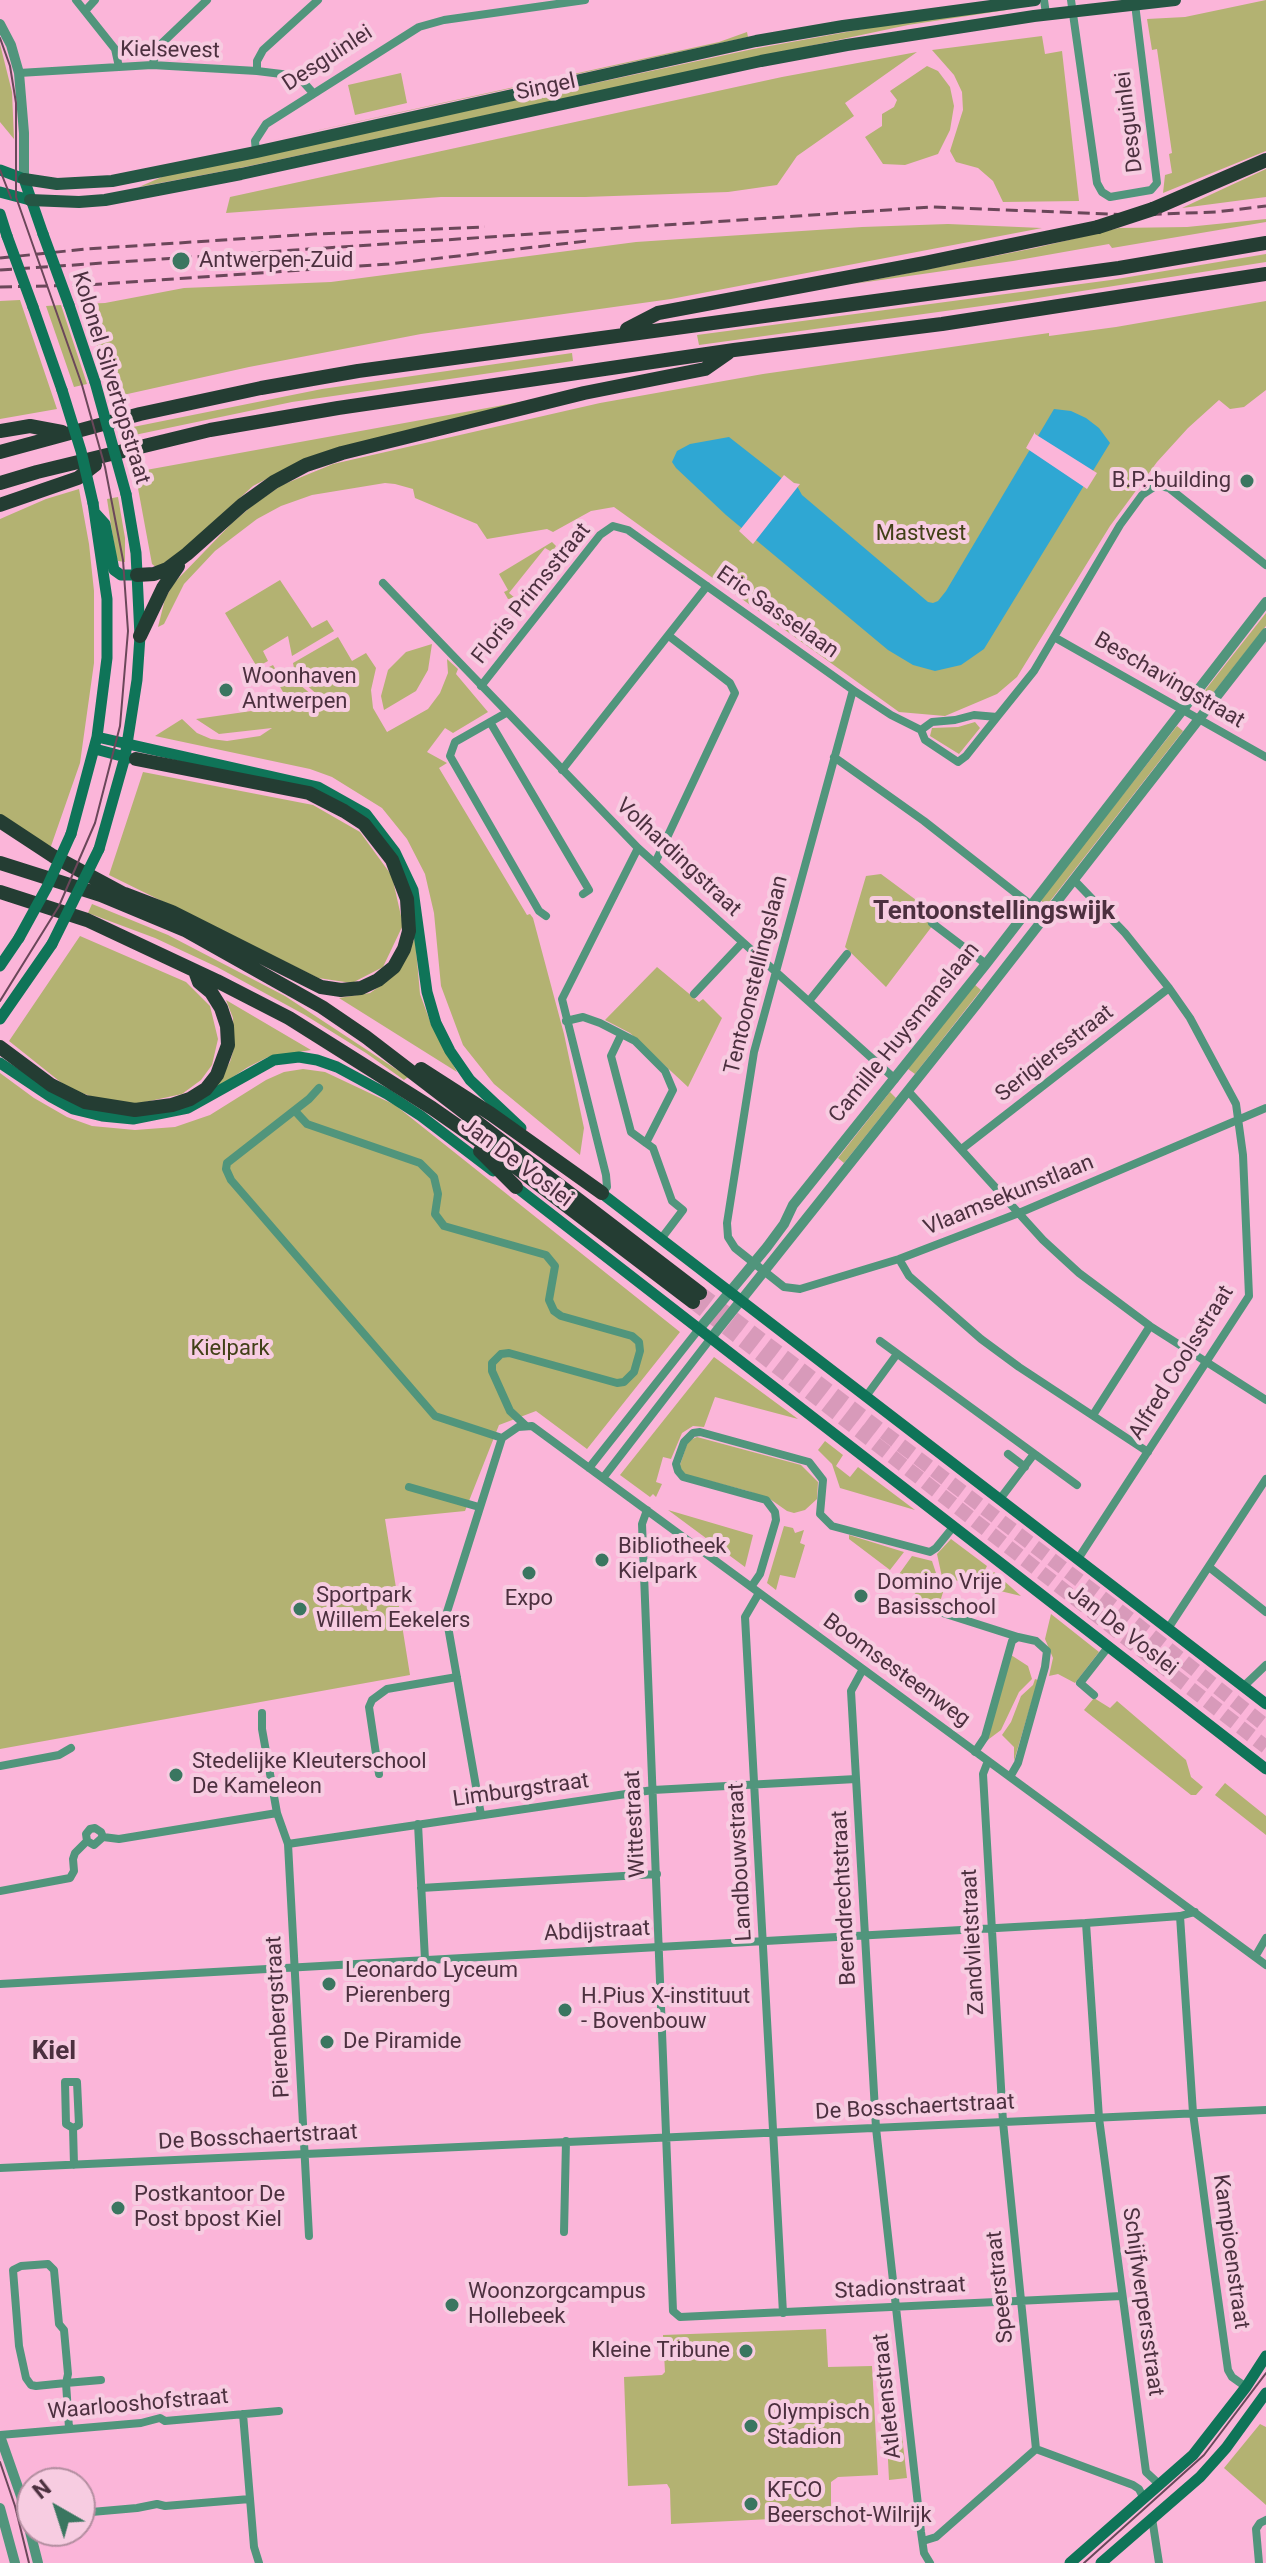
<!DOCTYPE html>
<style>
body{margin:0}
#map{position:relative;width:1266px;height:2563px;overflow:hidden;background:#fbb5d9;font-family:Roboto,sans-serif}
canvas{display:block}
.north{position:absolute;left:16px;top:2467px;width:80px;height:80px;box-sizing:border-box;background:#f7cce1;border:2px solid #b38ea0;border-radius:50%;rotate:321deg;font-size:22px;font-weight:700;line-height:32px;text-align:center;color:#4c303f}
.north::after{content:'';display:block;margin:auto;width:28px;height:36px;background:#3a7660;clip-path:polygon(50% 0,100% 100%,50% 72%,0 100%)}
</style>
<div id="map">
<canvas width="1266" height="2563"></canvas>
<div class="north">N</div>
</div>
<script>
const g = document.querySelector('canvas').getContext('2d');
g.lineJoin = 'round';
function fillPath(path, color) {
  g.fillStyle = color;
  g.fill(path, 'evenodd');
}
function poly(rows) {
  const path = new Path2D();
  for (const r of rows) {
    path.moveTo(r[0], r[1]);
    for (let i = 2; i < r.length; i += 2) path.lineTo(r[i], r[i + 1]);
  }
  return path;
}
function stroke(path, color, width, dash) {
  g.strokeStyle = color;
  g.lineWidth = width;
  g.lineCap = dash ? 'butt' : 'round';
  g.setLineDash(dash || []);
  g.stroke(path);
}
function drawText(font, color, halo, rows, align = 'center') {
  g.font = font + ' Roboto,sans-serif';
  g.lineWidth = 8;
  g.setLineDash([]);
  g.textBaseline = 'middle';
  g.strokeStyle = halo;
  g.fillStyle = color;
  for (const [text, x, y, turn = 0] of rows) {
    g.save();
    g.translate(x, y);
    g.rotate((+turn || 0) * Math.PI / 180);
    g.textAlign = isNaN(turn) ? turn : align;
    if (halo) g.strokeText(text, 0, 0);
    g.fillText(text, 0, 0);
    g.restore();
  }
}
fillPath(poly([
 [1266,0,1266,151,1163,193,1165,175,1172,173,1169,154,1172,153,1157,49,1152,50,1147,19,1185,17],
 [1020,8,908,25,240,168,139,187,164,176,753,49,896,23],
 [747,32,748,37,269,141,719,42],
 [1042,36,1045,54,1062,51,1079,201,1003,202,993,181,978,168,956,162,950,151,963,110,962,92,954,75,932,50],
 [0,44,12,92,14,139,0,122],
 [917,52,845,103,854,116,797,156,777,185,728,192,585,197,441,197,226,213,230,197,782,77],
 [927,66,938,71,950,87,954,106,950,130,938,154,905,165,883,164,865,137,882,126,882,114,894,107,897,100,890,91],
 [401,73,407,103,355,115,348,85],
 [1266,169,1266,197,1182,208,1227,187],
 [1266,219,1266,222,1112,248,1109,244,1013,261,853,284,1035,248,1119,228,1187,227],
 [948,224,1042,228,671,299,421,334,249,367,114,397,83,304,105,303,184,288,331,282,636,242,862,227],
 [1266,254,1266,262,1025,300,699,345,697,335,1111,280],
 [20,300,57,409,0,419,0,301],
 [1266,301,1266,390,1244,407,1230,409,1219,400,1188,428,1157,462,1110,526,1017,677,997,694,945,716,899,712,614,507,591,511,553,532,547,529,487,539,477,524,415,498,413,489,395,484,385,483,312,495,281,506,257,519,215,551,184,584,164,624,158,627,165,599,174,583,232,523,253,505,282,485,333,464,600,403,763,374,1049,333,1049,336,1116,327],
 [61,305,87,384,74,387,46,306],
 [572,353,573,361,292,402,125,437,123,429,322,389],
 [531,400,306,458,253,486,185,548,157,568,152,564,135,472],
 [79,489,89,544,94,591,94,663,80,763,50,849,0,814,0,519,46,499],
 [118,497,125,538,125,562,118,561,116,557,107,499],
 [552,542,556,546,552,552,545,548,509,593,515,598,508,599,504,592,508,590,499,574],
 [280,580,312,628,327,620,334,631,292,656,288,636,263,651,268,661,257,667,225,613],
 [1266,613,1266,626,1202,707,1195,703],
 [338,637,352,661,366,653,376,668,371,690,373,708,387,732,428,709,440,693,448,673,447,659,458,669,456,674,488,712,453,733,445,728,427,752,447,763,439,768,527,915,530,914,533,918,564,1034,584,1128,580,1155,494,1084,463,1045,441,986,434,913,425,874,407,839,382,808,332,777,310,769,155,736,182,719,197,733,211,739,227,741,260,736,272,728,219,734,196,719,286,706,288,701,269,667,273,665,280,677,286,673,319,701,322,699,291,671,294,668,293,663],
 [432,644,428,670,416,691,384,710,381,696,388,670,406,652],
 [975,722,980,728,959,754,930,736,932,728,958,727],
 [1177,726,1183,731,1047,905,1040,900],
 [143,772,313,805,360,832,392,876,403,925,383,967,352,983,318,978,109,875],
 [881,874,939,917,886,987,845,947,866,876],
 [92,904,168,935,285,996,408,1077,404,1080,366,1053,305,1015,217,967,155,938,88,913],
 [80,936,186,982,210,1006,218,1039,212,1065,201,1080,182,1094,136,1104,104,1101,68,1088,9,1041],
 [415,938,420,994,431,1024,457,1072,339,998,370,993,390,979,405,959],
 [657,967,699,1002,703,999,722,1018,688,1087,630,1033,605,1020],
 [974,984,981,990,915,1074,908,1069],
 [226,1000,311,1050,268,1057,248,1067,213,1090,230,1062,234,1048,233,1018],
 [303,1069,325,1072,395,1105,680,1332,587,1449,536,1411,499,1425,465,1511,385,1519,410,1675,0,1749,0,1073,34,1098,67,1117,92,1126,135,1130,175,1127,210,1115,266,1080,284,1072],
 [890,1092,896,1098,844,1163,838,1158],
 [714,1357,798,1419,715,1397,704,1427,693,1426,682,1433,671,1459,663,1457,656,1482,662,1484,656,1497,653,1494,650,1497,620,1475],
 [697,1437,801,1465,818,1482,817,1499,805,1510,794,1513,787,1511,770,1499,748,1491,683,1474,679,1468,688,1441],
 [825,1441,843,1455,836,1466,850,1477,858,1467,915,1510,840,1488,832,1464,818,1450],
 [668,1510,753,1535,745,1567],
 [784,1526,793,1528,795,1533,804,1530,800,1543,805,1545,795,1578,780,1575,776,1590,767,1583],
 [849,1535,904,1552,890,1570,849,1539],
 [951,1539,987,1566,985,1570,991,1575,994,1572,1021,1596,942,1577,937,1554],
 [912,1556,932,1561,936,1573,931,1582,945,1586,939,1605,925,1601,913,1592,915,1588,897,1577],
 [1051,1614,1099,1652,1075,1683,1058,1674,1049,1676,1053,1658,1045,1639],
 [1011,1655,1028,1666,1032,1679,1019,1692,1001,1730,985,1742],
 [1035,1679,1038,1680,1014,1761,1014,1747,1002,1735,1011,1722,1021,1696,1033,1685],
 [1094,1698,1110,1708,1117,1701,1186,1760,1191,1777,1203,1787,1196,1795,1191,1795,1084,1710],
 [1225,1783,1266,1816,1266,1835,1215,1795],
 [826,2329,828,2367,872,2366,878,2475,838,2477,831,2482,831,2516,671,2524,670,2489,667,2484,628,2486,624,2377,662,2375,665,2372,663,2335],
 [1260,2424,1266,2427,1266,2505,1224,2468],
 [902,2436,907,2478,889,2480,887,2440]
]), '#b3b272');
fillPath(poly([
 [1054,409,1071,411,1086,418,1099,428,1110,443,984,649,961,665,935,671,913,665,888,650,726,515,676,468,672,462,677,451,690,444,729,437,794,488,797,486,802,495,928,602,933,603,938,601,946,591]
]), '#2fa7d3');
fillPath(poly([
 [1035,432,1035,434,1097,473,1087,489,1026,448],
 [784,475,794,483,800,484,753,544,739,531]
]), '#fbb5d9');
stroke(poly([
 [700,1293,1133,1621,1266,1726],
 [693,1302,1266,1747]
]), '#d89aba', 14, [14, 7]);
stroke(poly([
 [76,0,115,49,119,67],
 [1044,0,1046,14],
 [1071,0,1097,183,1102,192,1110,197,1151,190,1157,183,1135,4],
 [85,11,95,0],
 [152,65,160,45,207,0],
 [257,71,257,61,263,50,318,0],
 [19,73,152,65,257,71,298,76,313,93],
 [256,152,255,141,266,124,419,27,444,20,585,0],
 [383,583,638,848,895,1079],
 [1054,637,1266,757],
 [481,686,600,535,613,526,628,530,853,690,891,715,921,730,932,722,955,720,974,715,997,717,1034,671,1120,525,1142,495,1157,485,1169,488,1266,565],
 [853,690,754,1052,727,1223,728,1237,735,1248,784,1287,800,1289,899,1259,1019,1213,1266,1108],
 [506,713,455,742,450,756,539,911,546,916],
 [490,722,589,890,583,894],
 [921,730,925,740,958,762,966,756,997,717],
 [834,757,924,821,1045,916],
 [562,770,707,586],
 [655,863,735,693,730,683,669,636],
 [1074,880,1125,933,1169,988,1190,1018,1236,1104,1243,1155,1249,1296,1078,1559],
 [932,923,986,964],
 [694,994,742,943],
 [809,1001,847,954],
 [566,1021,583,1017,600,1023,635,1041,665,1071,673,1090,646,1143,631,1132,611,1056,621,1035],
 [319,1088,309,1099,227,1163,226,1169,231,1180,435,1416,502,1438],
 [908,1091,1043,1240,1079,1273,1150,1326,1266,1400],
 [295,1111,307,1124,420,1163,434,1177,438,1194,435,1214,444,1226,546,1255,555,1266,549,1300,554,1311,561,1316,632,1336,639,1342,640,1351,634,1372,624,1382,617,1383,509,1353,501,1354,492,1363,492,1371,510,1411,525,1425],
 [646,1143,653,1148,672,1201,683,1210,661,1239],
 [963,1148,1169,988],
 [602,1193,607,1187,606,1175,562,999,638,848],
 [899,1259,909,1276,981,1339,1019,1367,1148,1452],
 [880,1341,1077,1485],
 [867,1395,897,1354],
 [1093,1415,1150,1326],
 [1008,1454,1025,1467],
 [589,1468,699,1329],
 [603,1478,711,1338],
 [409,1487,479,1507],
 [1000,1499,1034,1454],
 [647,1510,642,1524,673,2311,680,2317,1122,2296],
 [1209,1567,1266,1612],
 [751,1587,760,1574,776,1520,775,1512,766,1500,683,1477,678,1471,676,1464,684,1442,693,1433,700,1432,809,1462,823,1480,820,1514,832,1526,930,1552,936,1548,954,1526],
 [759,1593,745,1617,783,2313],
 [927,1608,1018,1637],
 [1169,1627,1266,1479],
 [863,1669,851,1691,876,2128,921,2532,924,2553,930,2563],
 [1244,1686,1266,1665],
 [1094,1695,1080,1683,1109,1646],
 [262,1713,262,1729,277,1813,288,1844,309,2236],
 [975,1752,985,1737,1012,1641,1018,1637,1036,1641,1047,1651,1045,1667,1018,1763,1010,1777],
 [988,1761,983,1774,1003,2122,1036,2449],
 [0,1766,59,1755,71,1748],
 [379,1774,369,1707,372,1700,387,1689,457,1677],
 [481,1815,446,1615,502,1438,518,1427,532,1426,1266,1965],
 [418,1824,425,1960],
 [103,1837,101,1832,95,1828,90,1829,86,1834,87,1841,94,1845,103,1837,119,1839,277,1813],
 [288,1844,653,1790,856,1779],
 [421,1888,657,1874],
 [0,1891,70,1878,74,1871,73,1859,75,1853,87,1841],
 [1180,1916,1193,2113,1210,2241,1228,2370,1232,2377,1246,2387],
 [1086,1923,1099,2118,1146,2472,1160,2485],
 [1255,1957,1266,1938],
 [0,1984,1086,1923,1180,1916,1195,1912],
 [73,2128,79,2125,77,2082,65,2082,66,2124,73,2128,74,2165],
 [0,2168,1266,2110],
 [564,2232,566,2141],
 [243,2414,254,2547,259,2563],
 [69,2428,66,2383,68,2374,64,2330,59,2324,54,2270,48,2264,21,2266,13,2270,19,2346,26,2378,31,2385,36,2386,66,2383,101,2380],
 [0,2435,141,2423,160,2418,165,2421,279,2411],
 [80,2513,137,2508,157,2504,165,2506,250,2499],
 [1152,2518,1159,2563],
 [923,2541,936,2537,1036,2449,1133,2485,1139,2489,1144,2499],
 [1259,2563,1256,2529,1260,2523,1266,2520]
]), '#51957c', 8);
stroke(poly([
 [0,24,11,45,19,73,24,133,24,179],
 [699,1329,767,1247,784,1224,793,1205,986,964,1266,602],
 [711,1338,977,1004,1266,633],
 [0,2436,21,2496,38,2563],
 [0,2508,15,2563]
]), '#51957c', 10);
stroke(poly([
 [0,170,24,179,43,234],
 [0,192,30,200],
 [0,214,7,236],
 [69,305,95,382],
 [33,307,62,390],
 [96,514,105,524,114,570,121,575,137,575],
 [97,737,318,787,366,814,395,852,413,890,427,992,436,1023,450,1051,470,1080,521,1128],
 [95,749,129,758],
 [71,834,97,737,107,658,107,599,93,503],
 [99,849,125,757,137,680,140,636,136,553,126,494],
 [0,966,19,938],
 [0,1019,52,944],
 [0,1063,51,1097,73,1109,102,1116,133,1119,188,1108,274,1060,299,1057,317,1060,337,1067,387,1094,421,1116,493,1171],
 [511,1183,1266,1769],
 [596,1189,1266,1704],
 [1070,2563,1193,2455,1246,2387,1266,2356],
 [1101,2563,1200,2477,1226,2448,1266,2393]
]), '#0f7458', 11);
stroke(poly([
 [24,179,57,184,112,181,256,152,756,41,843,26,1035,0],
 [30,200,79,202,105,200,241,174,761,61,847,45,1034,16,1175,0]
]), '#255644', 12);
stroke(poly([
 [1153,209,1266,160],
 [627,329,658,313,925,263,1098,227],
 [0,431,30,426,62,432],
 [0,452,140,414,261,388,358,371,1119,268,1266,243],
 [0,483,37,472,210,430,338,408,734,350,942,324,1266,274],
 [0,505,78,478,95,465],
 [137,575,154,574,167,569,187,554,242,505,274,482,306,465,342,453,584,393,705,369,728,353],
 [140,636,163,588,178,566],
 [0,821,53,856,133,899],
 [0,863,101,895,185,930,322,1007,366,1037,700,1293],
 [0,892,87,920,217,981,289,1018,432,1108,505,1159,693,1302],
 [125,894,172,912,321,987,341,990,361,988,378,980,394,967,404,949,409,931,407,899,392,860,364,824,344,811,309,793,136,759],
 [0,1047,51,1085,85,1102,135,1110,172,1105,190,1099,206,1089,217,1075,228,1045,227,1026,221,1008,211,992,199,982,195,971],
 [421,1069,491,1114,602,1193],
 [480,1151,516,1187]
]), '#243d33', 14);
stroke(poly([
 [0,38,10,66,16,103,16,197,82,385,105,467,123,560,128,631,120,726,95,823,59,906,0,1001],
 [0,170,11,198],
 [0,2462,15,2506,29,2563],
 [1084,2563,1204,2455,1266,2373]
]), '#6b475a', 2);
stroke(poly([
 [0,258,86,249,315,234,485,227],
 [0,270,932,207,1135,215,1216,212,1266,206],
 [0,287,87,285,389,264,587,241]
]), '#6b475a', 3, [12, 6]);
stroke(poly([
 [43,234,69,305],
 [7,236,33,307],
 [95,382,126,494],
 [62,390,81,451,93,503],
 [19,938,47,887,71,834],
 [52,944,99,849]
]), '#0f7458', 11);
stroke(poly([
 [1098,227,1153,209]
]), '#243d33', 14);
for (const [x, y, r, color] of [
 [181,261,10,"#3a7660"],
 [1247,481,8,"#3a7660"],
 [226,690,8,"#3a7660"],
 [602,1560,8,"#3a7660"],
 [529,1573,8,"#3a7660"],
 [861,1596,8,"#3a7660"],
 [300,1609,8,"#3a7660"],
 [176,1775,8,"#3a7660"],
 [329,1984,8,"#3a7660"],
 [565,2010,8,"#3a7660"],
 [327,2042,8,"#3a7660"],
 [118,2208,8,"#3a7660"],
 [452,2305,8,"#3a7660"],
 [746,2351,8,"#3a7660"],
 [751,2426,8,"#3a7660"],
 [751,2504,8,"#3a7660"]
]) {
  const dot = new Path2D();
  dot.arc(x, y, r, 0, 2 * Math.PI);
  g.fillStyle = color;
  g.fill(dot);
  stroke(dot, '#f7cce1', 3);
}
drawText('22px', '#4c303f', '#f7cce1', [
 ["Kielsevest",170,51,1],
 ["Desguinlei",328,59,-33],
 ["Singel",546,88,-12],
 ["Desguinlei",1130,122,-97],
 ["Kolonel Silvertopstraat",110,378,73],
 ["Floris Primsstraat",532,594,-51],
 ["Eric Sasselaan",777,613,35],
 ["Beschavingstraat",1169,681,30],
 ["Volhardingstraat",678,858,43],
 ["Tentoonstellingslaan",757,975,-76],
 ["Camille Huysmanslaan",905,1033,-51],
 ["Serigiersstraat",1055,1054,-38],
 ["Jan De Voslei",516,1163,37],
 ["Vlaamsekunstlaan",1009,1196,-22],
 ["Alfred Coolsstraat",1182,1363,-58],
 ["Jan De Voslei",1122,1631,38],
 ["Boomsesteenweg",896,1671,36],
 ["Limburgstraat",521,1791,-8],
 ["Wittestraat",636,1824,-93],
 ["Landbouwstraat",741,1862,-93],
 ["Berendrechtstraat",845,1898,-93],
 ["Abdijstraat",597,1932,-3],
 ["Zandvlietstraat",974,1942,-93],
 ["Pierenbergstraat",279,2017,-93],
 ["De Bosschaertstraat",915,2108,-3],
 ["De Bosschaertstraat",258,2138,-3],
 ["Kampioenstraat",1230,2252,82],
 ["Speerstraat",1001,2287,-96],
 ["Stadionstraat",900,2289,-3],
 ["Schijfwerpersstraat",1142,2302,82],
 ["Atletenstraat",888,2396,-96],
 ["Waarlooshofstraat",138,2405,-5]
]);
drawText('22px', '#4c303f', '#f7cce1', [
 ["Antwerpen-Zuid",199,261],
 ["B.P.-building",1231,481,"right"],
 ["Woonhaven",242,677],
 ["Antwerpen",242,702],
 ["Bibliotheek",618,1547],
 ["Kielpark",618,1572],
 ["Domino Vrije",877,1583],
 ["Basisschool",877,1608],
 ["Sportpark",316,1596],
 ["Willem Eekelers",316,1621],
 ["Expo",529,1599,"center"],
 ["Stedelijke Kleuterschool",192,1762],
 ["De Kameleon",192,1787],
 ["Leonardo Lyceum",345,1971],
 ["Pierenberg",345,1996],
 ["H.Pius X-instituut",581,1997],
 ["- Bovenbouw",581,2022],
 ["De Piramide",343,2042],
 ["Postkantoor De",134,2195],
 ["Post bpost Kiel",134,2220],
 ["Woonzorgcampus",468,2292],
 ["Hollebeek",468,2317],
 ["Kleine Tribune",730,2351,"right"],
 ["Olympisch",767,2413],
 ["Stadion",767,2438],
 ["KFCO",767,2491],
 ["Beerschot-Wilrijk",767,2516]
], 'left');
drawText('22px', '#414017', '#f7cce1', [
 ["Mastvest",921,534],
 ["Kielpark",230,1349]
]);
drawText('bold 26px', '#4c303f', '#f7cce1', [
 ["Tentoonstellingswijk",994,912],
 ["Kiel",54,2052]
]);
</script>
